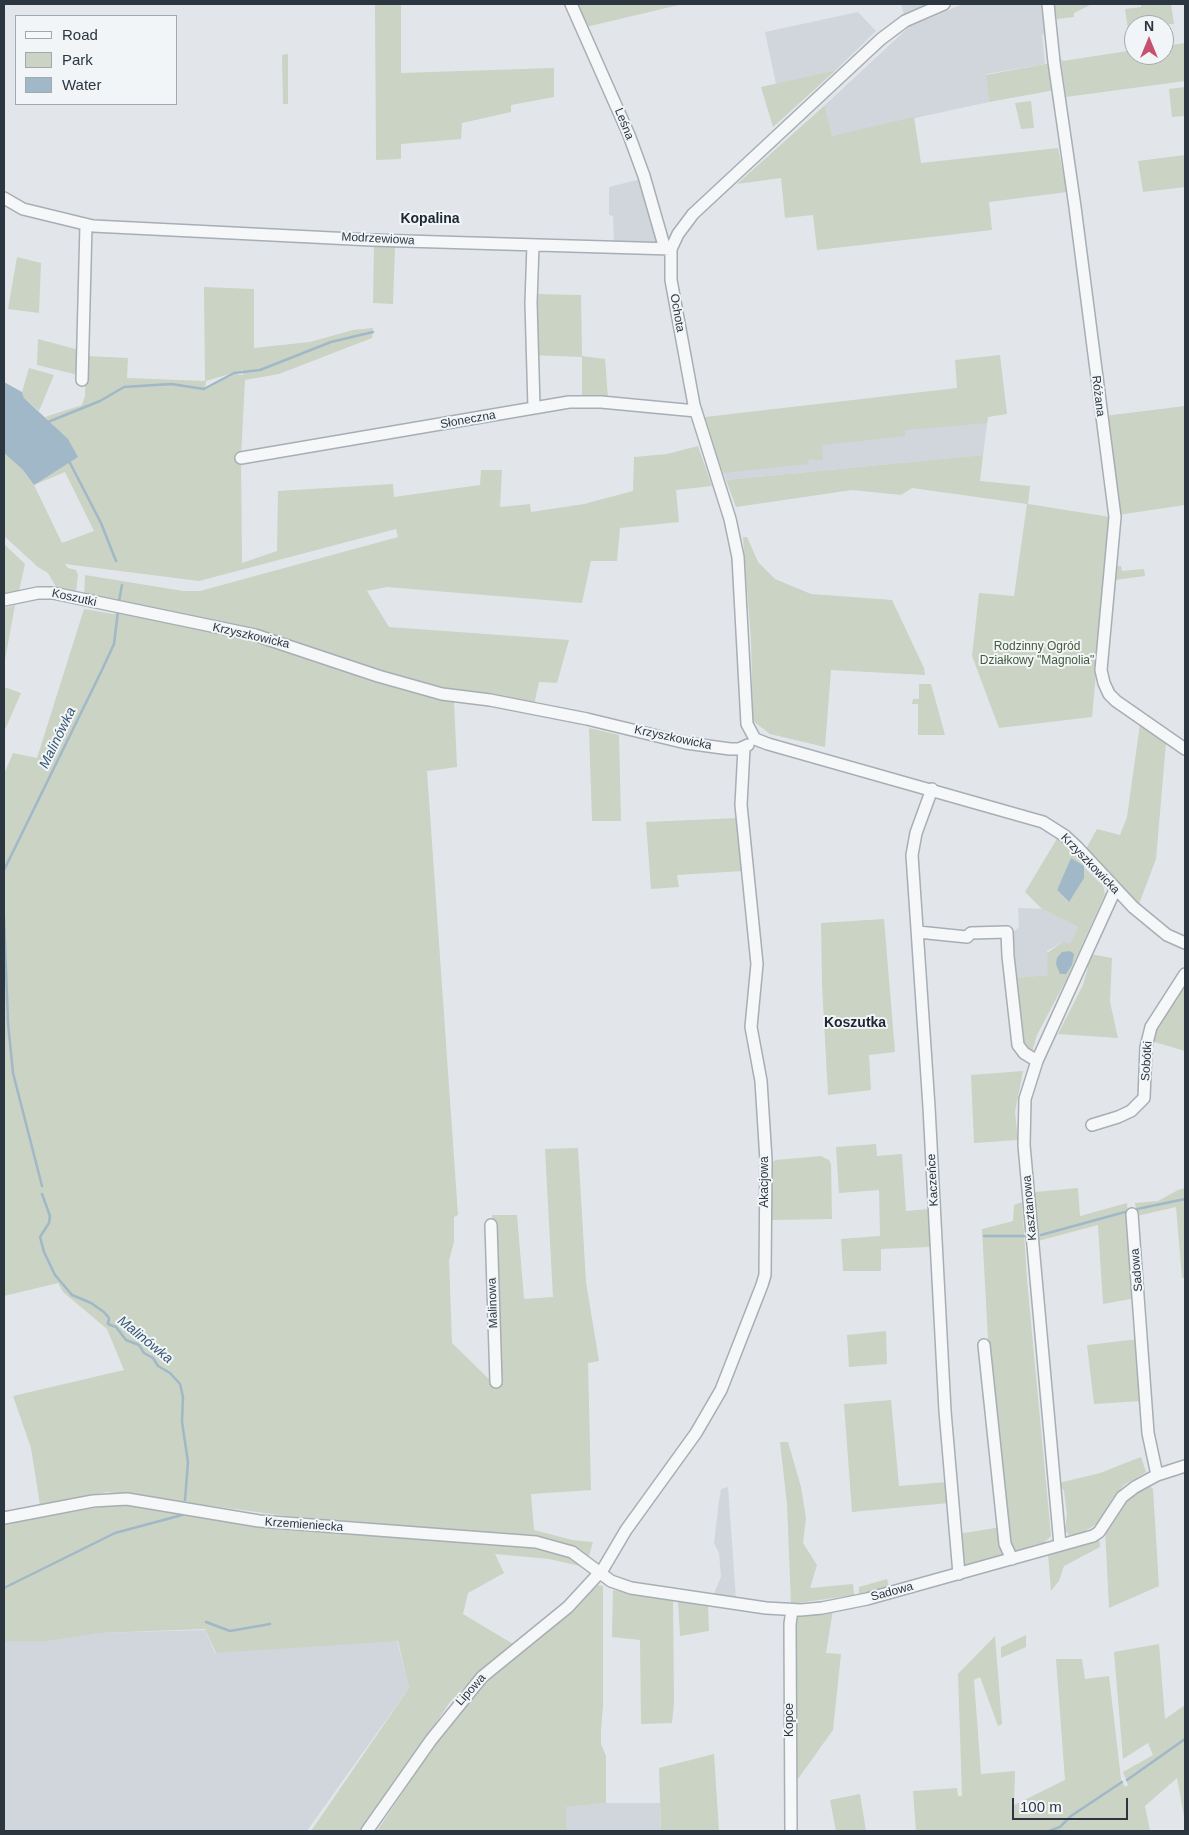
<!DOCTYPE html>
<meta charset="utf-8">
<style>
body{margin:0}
#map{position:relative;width:1189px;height:1835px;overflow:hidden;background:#e2e6ea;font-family:Helvetica,sans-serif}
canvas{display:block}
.frame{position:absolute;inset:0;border:5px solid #2b3641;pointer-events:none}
.legend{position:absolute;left:15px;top:15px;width:162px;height:90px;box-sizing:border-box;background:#f2f5f7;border:1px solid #a2a9ae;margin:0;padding:6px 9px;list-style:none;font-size:15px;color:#2b3641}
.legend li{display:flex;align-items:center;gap:10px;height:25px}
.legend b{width:25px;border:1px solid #a2a9ae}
.north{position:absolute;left:1124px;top:15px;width:50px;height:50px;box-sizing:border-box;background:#f2f5f7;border:1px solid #a2a9ae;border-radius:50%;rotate:0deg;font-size:14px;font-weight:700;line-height:20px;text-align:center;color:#2b3641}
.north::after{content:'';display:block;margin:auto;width:18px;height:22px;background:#c7506f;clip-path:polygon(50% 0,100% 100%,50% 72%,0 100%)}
.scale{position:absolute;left:1012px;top:1798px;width:116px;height:22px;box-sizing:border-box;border:2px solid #2b3641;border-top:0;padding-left:6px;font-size:15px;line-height:18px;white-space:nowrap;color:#2b3641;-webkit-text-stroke:4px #f2f5f7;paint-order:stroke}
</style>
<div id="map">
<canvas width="1189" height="1835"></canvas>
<div class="frame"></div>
<ul class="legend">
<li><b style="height:6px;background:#f5f7f8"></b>Road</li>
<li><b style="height:14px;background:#cad3c4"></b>Park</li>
<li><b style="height:14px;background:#a0b8c8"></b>Water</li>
</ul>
<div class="north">N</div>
<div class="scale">100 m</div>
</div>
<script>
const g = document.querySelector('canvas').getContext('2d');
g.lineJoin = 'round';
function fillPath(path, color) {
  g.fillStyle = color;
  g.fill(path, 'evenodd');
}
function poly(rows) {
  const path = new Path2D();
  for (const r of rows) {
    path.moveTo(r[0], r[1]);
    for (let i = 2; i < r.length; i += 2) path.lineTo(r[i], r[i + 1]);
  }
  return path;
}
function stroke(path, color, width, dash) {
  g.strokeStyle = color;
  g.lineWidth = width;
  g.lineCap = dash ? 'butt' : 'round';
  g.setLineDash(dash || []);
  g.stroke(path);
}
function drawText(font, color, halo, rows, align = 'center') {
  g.font = font + ' Helvetica,sans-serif';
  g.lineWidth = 4;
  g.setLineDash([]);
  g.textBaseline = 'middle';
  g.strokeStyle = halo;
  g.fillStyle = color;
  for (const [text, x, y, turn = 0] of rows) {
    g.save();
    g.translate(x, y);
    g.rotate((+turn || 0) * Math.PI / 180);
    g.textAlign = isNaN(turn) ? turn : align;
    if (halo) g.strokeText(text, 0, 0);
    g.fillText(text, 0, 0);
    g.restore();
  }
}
fillPath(poly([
 [901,4,930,4,904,15],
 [963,4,1041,4,1048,34,1042,35,1045,64,986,74,989,102,832,136,825,105,909,27],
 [858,12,876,31,836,70,776,84,765,32],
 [641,179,656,234,656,244,614,243,613,216,609,215,609,187],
 [988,417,983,455,726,480,714,448],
 [1018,908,1042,909,1078,927,1070,945,1063,942,1047,951,1049,975,1015,978,1011,934,1019,927],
 [728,1487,736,1599,713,1596,721,1577,719,1553,714,1543,719,1501,721,1489],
 [205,1630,215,1653,397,1640,409,1688,307,1831,4,1831,4,1641,98,1633],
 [606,1803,660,1803,661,1831,567,1831,566,1807]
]), '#d1d6dc');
fillPath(poly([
 [375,4,401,4,401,73,554,68,554,97,511,105,511,112,462,123,461,139,401,144,401,159,376,160],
 [574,4,683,4,586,27],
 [1053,4,1092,4,1074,13,1074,17,1057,19],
 [1141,4,1171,4,1174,24,1134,25,1134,29,1128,29,1125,9,1141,7],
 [1185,43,1185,81,1066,97,1061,59,1063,61,1134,50,1134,55,1164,55,1164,46],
 [288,54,288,104,283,104,282,55],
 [1051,63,1055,90,989,102,986,75],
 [836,70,773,127,761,87],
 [1185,87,1185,116,1172,117,1169,89],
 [1031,101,1034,128,1021,129,1015,103],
 [825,105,832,136,914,117,921,163,1058,148,1067,192,989,202,992,230,817,250,813,215,785,218,781,178,737,184],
 [1185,155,1185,187,1143,192,1138,161],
 [374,245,395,247,393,304,373,303],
 [17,257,41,263,39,313,8,309],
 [204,287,254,289,254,348,310,342,353,330,373,328,372,338,279,374,245,380,241,457,242,563,277,551,278,491,393,484,394,497,480,485,481,470,502,470,500,507,530,504,531,512,584,504,633,491,634,457,667,454,698,446,712,486,676,490,679,522,620,528,617,561,591,561,582,603,387,587,367,591,389,627,569,640,557,683,539,682,534,705,443,691,309,650,84,597,85,575,183,591,200,591,398,537,396,529,199,581,65,564,68,568,76,570,78,575,76,591,73,594,58,590,48,573,38,567,4,536,4,453,23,470,34,485,48,475,54,426,45,417,82,405,85,396,86,356,128,358,127,378,205,381],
 [243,370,243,375,234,374,205,390,206,381],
 [65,472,94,531,62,543,34,485],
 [534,294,581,295,582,356,605,359,608,398,582,396,582,357,530,355],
 [38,339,79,350,78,375,37,365],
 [1000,355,1007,414,988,417,987,423,905,430,905,436,822,445,823,460,809,459,808,464,723,473,705,417,957,388,955,360],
 [29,368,54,375,39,411,24,398,22,392],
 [1185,406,1185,505,1118,515,1104,416],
 [983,455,980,481,1030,486,1028,504,1110,517,1092,717,999,728,972,656,979,593,1014,596,1027,504,912,488,901,495,852,490,736,507,726,480],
 [743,537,747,537,758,562,775,579,811,594,892,600,924,668,925,675,831,670,825,747,770,734,753,721,751,640],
 [4,544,25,564,19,591,4,596],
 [1116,566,1121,566,1122,571,1144,569,1145,576,1115,580],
 [15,605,4,665,4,608],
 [84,609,113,614,124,612,244,634,396,685,454,701,457,767,427,771,458,1215,454,1217,454,1242,449,1260,452,1343,497,1387,492,1215,517,1215,524,1299,553,1297,545,1149,578,1148,586,1282,599,1361,588,1363,591,1490,531,1494,534,1530,572,1540,593,1542,589,1556,549,1538,287,1516,107,1492,40,1505,31,1448,13,1396,124,1370,107,1329,63,1292,58,1283,4,1296,4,774,13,753,37,758],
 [919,684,931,684,945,735,918,735,918,704,912,704,913,699,919,699],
 [4,687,21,693,4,732],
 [1140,724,1166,743,1156,859,1139,904,1086,849,1097,829,1120,835,1127,817],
 [589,728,619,735,621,821,592,821],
 [738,818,743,871,677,875,679,887,651,889,646,822],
 [1058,837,1085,862,1084,867,1103,886,1105,894,1066,980,1037,1035,1032,1052,1026,1050,1023,1040,1015,978,1048,975,1047,953,1063,942,1070,944,1078,927,1042,909,1025,892],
 [1071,859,1084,866,1083,878,1068,902,1057,890],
 [884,919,895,1052,869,1055,871,1090,828,1095,822,984,821,923],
 [1090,954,1112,958,1110,1002,1118,1038,1058,1034,1083,985,1088,967,1085,965],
 [1180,986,1185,991,1185,1051,1151,1041,1155,1028],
 [1023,1071,1015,1112,1018,1140,974,1143,971,1075],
 [876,1144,877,1156,902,1154,906,1211,929,1209,930,1247,881,1249,881,1271,843,1271,841,1239,880,1236,879,1190,839,1193,836,1147],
 [821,1156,829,1160,831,1164,832,1219,770,1220,771,1163,776,1160],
 [1078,1188,1080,1216,1127,1203,1136,1298,1103,1304,1098,1225,1038,1241,1035,1192],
 [1185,1188,1185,1278,1182,1278,1176,1207,1137,1216,1135,1203,1158,1201,1178,1190],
 [1022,1202,1027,1280,1051,1536,1043,1544,1012,1552,1007,1543,989,1357,982,1229,1013,1221,1014,1205],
 [886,1331,887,1364,849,1367,847,1335],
 [1139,1339,1142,1401,1094,1404,1087,1345],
 [891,1400,899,1486,947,1482,949,1503,852,1512,844,1404],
 [780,1442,788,1442,801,1487,806,1518,803,1543,817,1565,810,1588,853,1584,854,1595,791,1604,787,1504],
 [1141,1457,1146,1472,1124,1485,1113,1498,1097,1524,1080,1534,1069,1535,1065,1530,1067,1515,1064,1491,1059,1483,1100,1473],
 [1148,1485,1153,1489,1159,1586,1109,1608,1105,1529,1123,1503],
 [118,1504,172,1508,197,1517,273,1529,542,1547,565,1555,585,1567,549,1559,495,1554,504,1573,468,1593,463,1614,513,1644,481,1670,450,1702,362,1831,311,1831,409,1688,398,1641,216,1653,205,1629,99,1633,46,1641,4,1641,4,1524],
 [1001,1527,1005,1554,961,1567,958,1534],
 [1099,1536,1100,1547,1064,1566,1059,1581,1051,1591,1048,1554],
 [887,1579,889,1587,859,1594,859,1587],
 [598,1585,603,1586,603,1706,601,1731,601,1744,606,1756,606,1803,566,1807,567,1831,377,1831,457,1711,489,1678],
 [613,1590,673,1600,674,1703,672,1723,641,1724,640,1640,612,1637],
 [678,1601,708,1606,709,1631,680,1636],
 [833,1610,826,1653,841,1654,833,1730,795,1783,796,1616],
 [1026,1635,1026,1647,1001,1658,1001,1647],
 [995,1636,1002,1724,998,1726,980,1677,974,1680,981,1774,1015,1771,1014,1805,1065,1780,1056,1659,1082,1659,1085,1679,1109,1676,1121,1779,1125,1787,1128,1785,1123,1772,1153,1755,1148,1743,1123,1759,1114,1652,1159,1644,1165,1719,1185,1705,1185,1822,1177,1778,1145,1806,1150,1831,916,1831,913,1791,957,1788,958,1796,962,1796,958,1674],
 [714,1754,719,1831,661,1831,659,1768],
 [860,1794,866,1831,836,1831,830,1800]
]), '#cad3c4');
fillPath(poly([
 [4,382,22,392,24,398,68,439,78,457,34,485,23,470,4,453],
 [1071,858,1084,866,1084,878,1069,902,1057,890],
 [1070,951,1074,954,1072,965,1066,974,1060,974,1056,964,1057,958,1062,952]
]), '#a0b8c8');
stroke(poly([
 [48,422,100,401,124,387,171,384,204,389,234,373,260,370,331,342,373,332],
 [69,461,101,523,116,561],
 [119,601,122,585],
 [4,870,101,672,114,644,118,611],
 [4,918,8,1023,13,1073,42,1186],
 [42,1194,50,1216,49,1223,40,1237,44,1252,55,1275,72,1295,91,1303,104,1312,109,1318,108,1324,116,1327,126,1340,139,1345,144,1353,153,1358,158,1366,170,1373,180,1384,183,1397,182,1422,188,1462,185,1500],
 [1137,1209,1185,1199],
 [1041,1235,1125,1212],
 [984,1236,1024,1236],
 [4,1588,115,1533,182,1515],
 [206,1622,230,1631,270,1624],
 [1127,1780,1185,1739],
 [1049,1831,1060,1827,1071,1816,1122,1782]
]), '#a0b8c8', 2.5);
const minor = poly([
 [571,4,629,135,644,176,665,249],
 [944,4,905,21,881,39,693,214,678,234,671,249,671,280,694,405,730,519,738,557,747,724,755,739,768,744,1043,822,1065,836,1077,847,1133,907,1167,935,1185,943],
 [1048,4,1054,62,1075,207,1115,517,1101,670,1104,683,1109,694,1116,701,1185,749],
 [4,198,23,209,93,226,372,240,671,249],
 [533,245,531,303,534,407],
 [82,380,86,225],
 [241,458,569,402,601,402,696,411],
 [4,600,38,593,53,593,255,635,378,676,442,694,490,700,587,719,686,743,730,749,739,749,748,745],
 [932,789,916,833,912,855,929,1107,945,1411,959,1574],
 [918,932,967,937,971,933,1007,932,1008,956,1018,1045,1024,1053,1037,1061],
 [1092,1125,1118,1117,1131,1111,1144,1098,1146,1047,1151,1027,1185,974],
 [1132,1214,1148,1433,1157,1475],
 [491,1225,496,1382],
 [984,1345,1005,1544,1012,1559],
 [4,1518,93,1501,127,1499,259,1521,536,1542,572,1552,611,1581,631,1588,766,1608,801,1610,822,1608,867,1599,1093,1536,1099,1532,1122,1497,1135,1487,1157,1475,1185,1466],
 [1060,1545,1024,1145,1025,1099,1037,1061,1115,890],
 [367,1831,431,1740,482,1677,568,1607,603,1569,626,1530,696,1433,721,1390,762,1285,765,1275,766,1160,761,1081,751,1027,757,964,741,805,744,748],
 [791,1831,790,1624,792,1610]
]);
stroke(minor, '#a7aeb4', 14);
stroke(minor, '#f5f7f8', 11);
drawText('12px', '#2b3641', '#f2f5f7', [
 ["Leśna",624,124,68],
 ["Modrzewiowa",378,239,3],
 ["Ochota",677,313,80],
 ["Różana",1098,396,83],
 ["Słoneczna",468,420,-10],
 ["Koszutki",74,598,12],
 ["Krzyszkowicka",251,636,13],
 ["Krzyszkowicka",673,738,12],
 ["Krzyszkowicka",1090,864,46],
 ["Sobótki",1147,1061,-86],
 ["Kaczeńce",933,1180,-93],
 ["Akacjowa",765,1182,-90],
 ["Kasztanowa",1030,1208,-95],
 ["Sadowa",1137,1270,-95],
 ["Malinowa",493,1303,-92],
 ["Krzemieniecka",304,1525,4],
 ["Sadowa",892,1592,-15],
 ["Lipowa",471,1690,-48],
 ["Kopce",790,1720,-90]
]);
drawText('12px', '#445c39', '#f2f5f7', [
 ["Rodzinny Ogród",1037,647],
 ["Działkowy \"Magnolia\"",1037,661]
]);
drawText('bold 14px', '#1d2732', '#f2f5f7', [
 ["Kopalina",430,219],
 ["Koszutka",855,1023]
]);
drawText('italic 14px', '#385973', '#f2f5f7', [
 ["Malinówka",58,738,-64],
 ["Malinówka",145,1340,39]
]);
</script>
